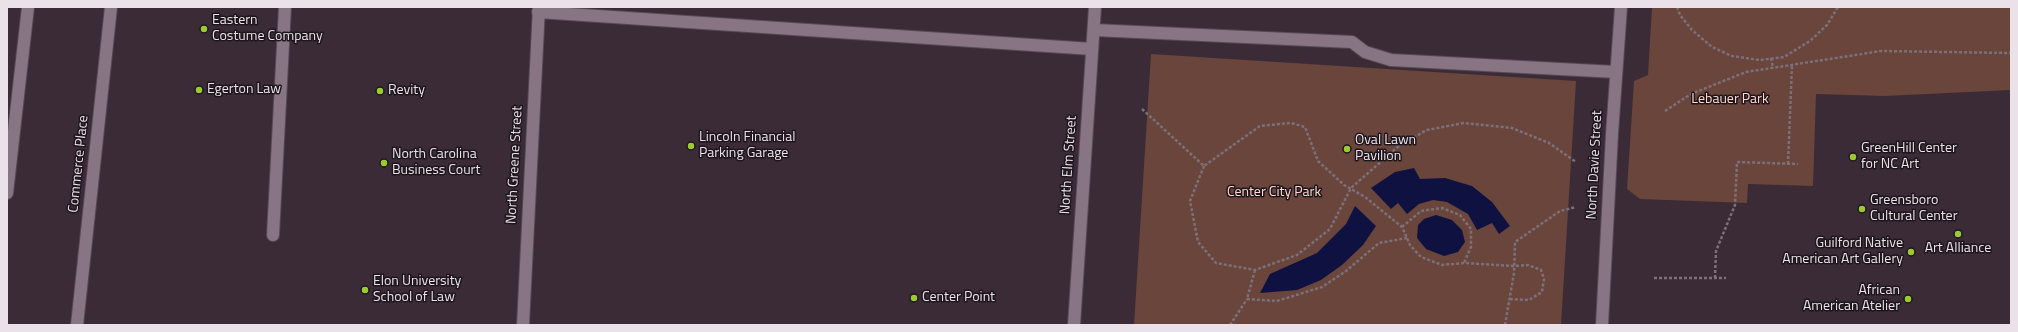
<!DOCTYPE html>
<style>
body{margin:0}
#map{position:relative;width:2018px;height:332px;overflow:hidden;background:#3a2b37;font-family:"Titillium Web",sans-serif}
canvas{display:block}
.frame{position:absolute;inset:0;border:8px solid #ebe1e9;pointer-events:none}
</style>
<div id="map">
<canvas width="2018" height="332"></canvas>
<div class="frame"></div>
</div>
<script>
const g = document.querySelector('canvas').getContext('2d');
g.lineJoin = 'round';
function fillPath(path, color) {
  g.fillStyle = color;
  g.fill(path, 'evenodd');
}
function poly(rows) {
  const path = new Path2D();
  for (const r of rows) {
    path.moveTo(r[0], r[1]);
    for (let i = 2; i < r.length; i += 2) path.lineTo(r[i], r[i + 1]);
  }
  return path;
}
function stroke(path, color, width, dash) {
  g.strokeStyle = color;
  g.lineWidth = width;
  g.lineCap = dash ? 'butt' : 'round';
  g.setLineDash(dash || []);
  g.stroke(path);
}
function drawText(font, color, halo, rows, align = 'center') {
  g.font = font + ' "Titillium Web",sans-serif';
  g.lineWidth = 3;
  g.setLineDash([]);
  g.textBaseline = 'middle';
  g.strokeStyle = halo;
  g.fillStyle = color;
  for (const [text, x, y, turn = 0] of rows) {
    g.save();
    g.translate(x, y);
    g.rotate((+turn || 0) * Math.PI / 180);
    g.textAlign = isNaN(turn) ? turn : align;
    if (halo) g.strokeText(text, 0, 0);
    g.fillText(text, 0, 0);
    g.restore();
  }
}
fillPath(poly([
 [1652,7,2011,7,2011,90,1885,96,1816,94,1813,186,1748,184,1747,203,1640,199,1627,189,1634,81,1648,75],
 [1151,54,1576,81,1561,325,1134,325]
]), '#69453c');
fillPath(poly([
 [1414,168,1420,179,1445,178,1472,186,1492,202,1510,226,1499,234,1492,223,1477,230,1468,214,1447,202,1433,200,1419,204,1407,214,1398,203,1391,209,1371,188,1395,172],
 [1355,206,1376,226,1363,245,1342,265,1321,280,1297,290,1260,293,1270,274,1317,253,1346,224],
 [1436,215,1452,220,1462,230,1465,242,1458,252,1444,256,1426,249,1417,238,1418,225,1424,219]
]), '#0f1240');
const lane = poly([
 [538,12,1092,49],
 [1094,30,1352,42,1365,52,1391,60,1616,72],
 [273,235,285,7]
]);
const street = poly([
 [7,193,28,7],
 [77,325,111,7]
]);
const secondary = poly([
 [523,325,539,7],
 [1074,325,1095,7],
 [1602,325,1612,134,1621,7]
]);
stroke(lane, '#564953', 14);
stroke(street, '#564953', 14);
stroke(secondary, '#564953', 14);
stroke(poly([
 [1677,7,1680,15,1692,30,1712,47,1732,56,1760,60,1784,57,1810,41,1827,25,1838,7],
 [1771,58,1773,68],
 [1142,109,1204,166,1260,126,1291,123,1305,127,1318,161,1344,185,1365,197,1402,227,1410,245,1421,257,1442,265,1464,263,1514,266,1528,265,1541,270,1544,279,1542,292,1529,300,1510,299],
 [1665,111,1691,94,1746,72,1881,51,2011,53],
 [1788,164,1792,65],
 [1204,166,1190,201,1198,242,1216,263,1255,270,1297,255,1330,229,1351,188,1400,145,1427,130,1464,123,1512,128,1549,143,1576,162],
 [1402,227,1421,211,1442,208,1460,215,1471,229,1471,247,1464,263],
 [1255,270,1247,299,1277,301,1322,287,1346,271,1379,243,1407,238],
 [1654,278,1726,278],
 [1715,278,1716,251,1735,205,1737,162,1798,164],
 [1230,325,1247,299],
 [1505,325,1514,273,1515,242,1560,211,1576,207]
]), '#7d707a', 2.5, [3, 2]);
stroke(lane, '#877583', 12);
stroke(street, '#877583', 12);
stroke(secondary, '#877583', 12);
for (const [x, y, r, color] of [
 [204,29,4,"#9cca31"],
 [199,90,4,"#9cca31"],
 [380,91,4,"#9cca31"],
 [691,146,4,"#9cca31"],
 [1347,149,4,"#9cca31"],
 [1853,157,4,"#9cca31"],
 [384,163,4,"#9cca31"],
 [1862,209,4,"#9cca31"],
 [1958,234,4,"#9cca31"],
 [1911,252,4,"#9cca31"],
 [365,290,4,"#9cca31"],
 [914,298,4,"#9cca31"],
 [1908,299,4,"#9cca31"]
]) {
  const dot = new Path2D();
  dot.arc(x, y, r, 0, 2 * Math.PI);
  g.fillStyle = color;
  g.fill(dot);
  stroke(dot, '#1d161c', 1.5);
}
drawText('14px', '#ebe1e9', '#1d161c', [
 ["Eastern",212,21],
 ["Costume Company",212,37],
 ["Egerton Law",207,90],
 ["Revity",388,91],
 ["Lincoln Financial",699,138],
 ["Parking Garage",699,154],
 ["Oval Lawn",1355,141],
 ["Pavilion",1355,157],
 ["GreenHill Center",1861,149],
 ["for NC Art",1861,165],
 ["North Carolina",392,155],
 ["Business Court",392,171],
 ["Greensboro",1870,201],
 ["Cultural Center",1870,217],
 ["Guilford Native",1903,244,"right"],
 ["American Art Gallery",1903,260,"right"],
 ["Art Alliance",1958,249,"center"],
 ["Elon University",373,282],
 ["School of Law",373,298],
 ["African",1900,291,"right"],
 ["American Atelier",1900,307,"right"],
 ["Center Point",922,298]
], 'left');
drawText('14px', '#ffd8ce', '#1d161c', [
 ["Lebauer Park",1730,100],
 ["Center City Park",1274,193]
]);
drawText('14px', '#ebe1e9', '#1d161c', [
 ["Commerce Place",79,164,-84],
 ["North Greene Street",515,165,-87],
 ["North Elm Street",1069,165,-86],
 ["North Davie Street",1595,165,-87]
]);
</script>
